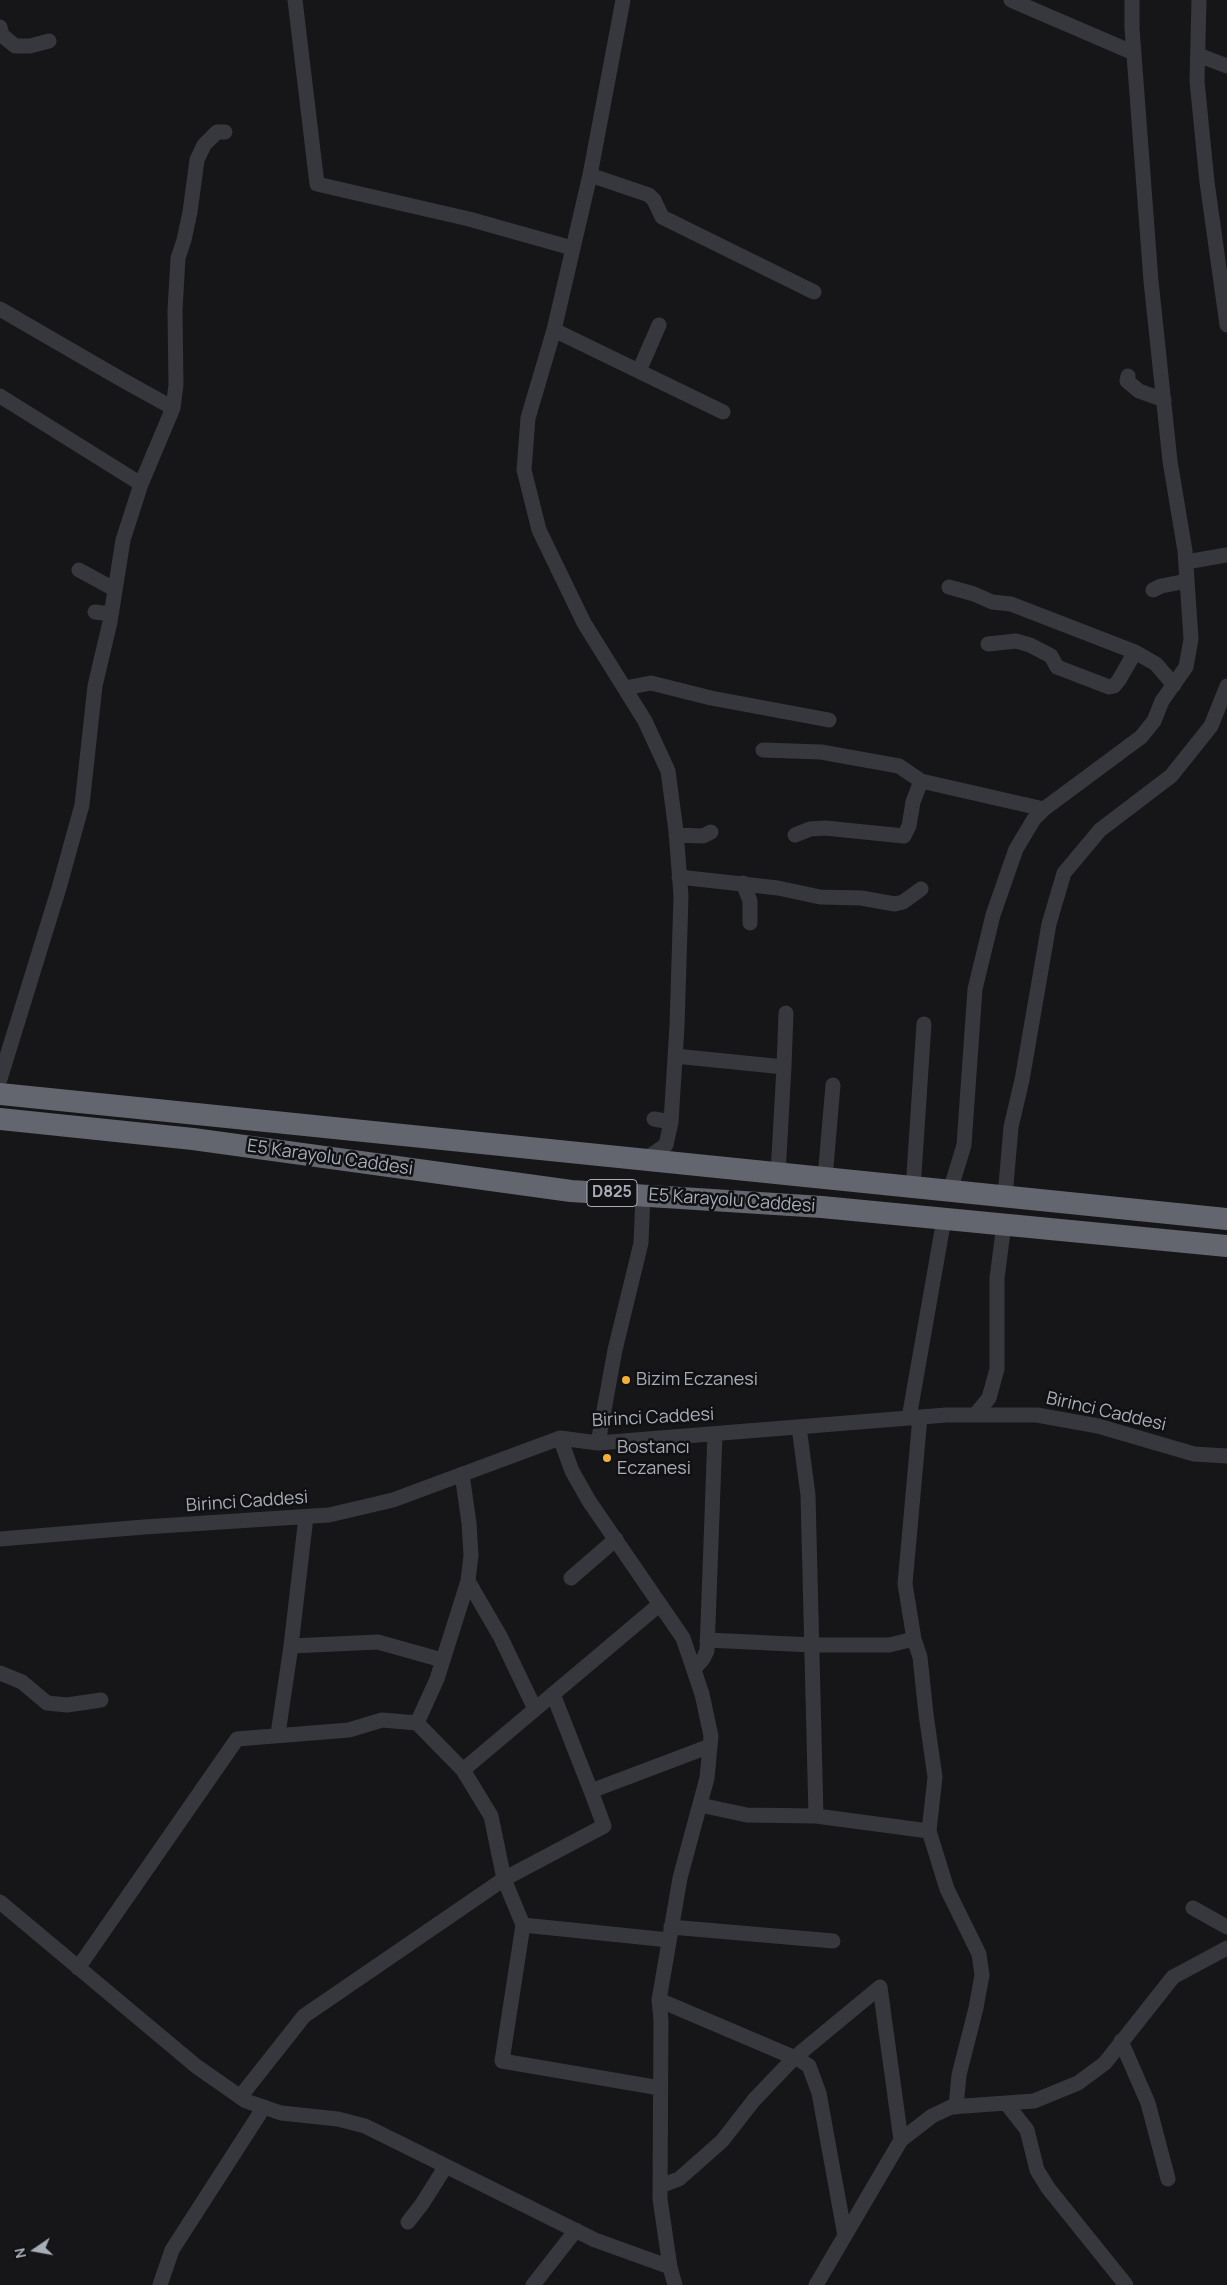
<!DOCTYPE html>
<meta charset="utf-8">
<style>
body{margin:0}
#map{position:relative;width:1227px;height:2285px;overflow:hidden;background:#161618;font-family:Manrope,sans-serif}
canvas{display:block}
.north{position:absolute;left:10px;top:2225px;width:50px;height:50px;-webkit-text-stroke:4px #111113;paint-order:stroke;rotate:258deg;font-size:14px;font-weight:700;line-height:20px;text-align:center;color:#a8adb8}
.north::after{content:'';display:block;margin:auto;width:18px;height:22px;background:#a8adb8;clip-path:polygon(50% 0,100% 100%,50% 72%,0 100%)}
</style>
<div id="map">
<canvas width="1227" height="2285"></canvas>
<div class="north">N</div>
</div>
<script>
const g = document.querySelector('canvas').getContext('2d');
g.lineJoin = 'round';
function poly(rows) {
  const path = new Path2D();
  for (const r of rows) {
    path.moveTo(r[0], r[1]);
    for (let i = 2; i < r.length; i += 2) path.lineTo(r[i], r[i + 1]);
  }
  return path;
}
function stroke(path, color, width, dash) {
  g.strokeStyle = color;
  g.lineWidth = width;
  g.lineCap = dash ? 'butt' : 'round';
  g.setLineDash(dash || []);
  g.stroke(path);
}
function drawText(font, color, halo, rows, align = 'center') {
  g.font = font + ' Manrope,sans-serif';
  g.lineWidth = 5;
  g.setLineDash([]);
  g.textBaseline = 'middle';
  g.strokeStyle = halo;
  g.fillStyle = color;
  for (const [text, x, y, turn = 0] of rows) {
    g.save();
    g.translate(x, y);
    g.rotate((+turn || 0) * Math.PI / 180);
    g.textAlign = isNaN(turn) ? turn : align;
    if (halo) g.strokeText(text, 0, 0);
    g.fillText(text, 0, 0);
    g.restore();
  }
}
stroke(poly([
 [295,0,317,184,469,219,572,248],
 [623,0,590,175,554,330,528,418,524,470,539,530,584,623,645,721,668,771,676,831,681,896,677,1026,671,1122,666,1145,644,1160],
 [1011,0,1134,53],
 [1199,0,1197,81,1207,182,1227,325],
 [0,27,2,35,15,46,30,46,49,41],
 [1198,55,1227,66],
 [590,175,649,195,654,200,662,217,814,292],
 [0,309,119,378,173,408],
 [554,330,723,412],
 [639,371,659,325],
 [1128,376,1127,381,1139,391,1164,400],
 [0,396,141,484],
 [1186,562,1227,555],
 [79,570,114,589],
 [949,587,974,594,992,602,1011,604,1135,652,1156,664,1174,685],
 [1153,590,1161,586,1187,581],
 [95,612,111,614],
 [988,644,1016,641,1030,645,1051,656,1057,667,1109,687,1114,686,1119,680,1135,652],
 [625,688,651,683,711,698,829,720],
 [763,750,821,752,899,766,921,781,1044,809],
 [676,835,703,836,711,832],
 [795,835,810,829,825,828,904,836,909,826,913,802,921,781],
 [679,877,778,888,820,897,861,898,895,904,903,902,921,889],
 [743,883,750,901,750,923],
 [675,1056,784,1067,778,1174],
 [784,1067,786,1013],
 [0,1079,59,888,82,805,95,686,110,622,123,540,141,484,173,408,176,385,175,310,178,258,184,240,190,212,197,160,204,145,217,132,225,132],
 [654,1119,671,1122],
 [825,1178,833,1085],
 [913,1189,924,1024],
 [950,1191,964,1145,975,989,993,915,1016,849,1034,819,1044,809,1141,737,1154,721,1162,701,1186,667,1191,639,1185,551,1170,461,1151,281,1132,28,1132,0],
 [1005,1197,1011,1127,1022,1080,1049,924,1064,873,1100,830,1171,776,1211,726,1227,686],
 [975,1415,989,1398,997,1369,997,1278,1004,1224],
 [920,1417,905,1584,914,1639,920,1657,926,1714,935,1777,929,1831,947,1889,979,1954,982,1975,976,2008,959,2075,956,2107],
 [909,1418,944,1219],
 [799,1427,808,1495,816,1816],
 [560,1438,572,1471,589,1501,683,1638,702,1694,711,1736,707,1778,680,1878,659,2000,661,2020,660,2199,670,2267,675,2285],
 [598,1443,615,1350,641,1243,643,1195],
 [462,1474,469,1523,471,1555,468,1581,437,1679,417,1723,463,1770,491,1816,504,1879,604,1826,591,1791],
 [0,1539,144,1527,329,1515,393,1500,560,1438,598,1443,946,1415,1037,1415,1098,1426,1194,1454,1227,1456],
 [571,1578,616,1539],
 [468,1581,500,1636,535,1709],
 [707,1640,812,1645,889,1645,914,1639],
 [291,1646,378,1642,442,1660],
 [694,1669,703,1659,707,1651,715,1434],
 [0,1673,22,1682,47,1703,67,1705,101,1700],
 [553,1694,591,1791,710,1746],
 [278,1734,291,1646,306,1517],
 [463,1770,660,1604],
 [700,1805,747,1815,816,1816,929,1831],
 [0,1902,196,2066,246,2101,281,2113,338,2119,365,2126,595,2240,670,2267],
 [1193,1908,1227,1927],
 [523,1925,669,1940],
 [671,1927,833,1941],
 [78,1968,237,1739,349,1730,382,1720,417,1723],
 [880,1987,901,2140],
 [659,2000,800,2060,809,2066,819,2093,845,2236],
 [1121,2041,1148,2103,1168,2179],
 [240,2097,304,2016,504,1879,523,1925,502,2061,660,2088],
 [1006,2103,1027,2130,1037,2170,1048,2188,1126,2285],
 [660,2186,679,2179,722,2141,754,2100,794,2058,880,1987],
 [408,2222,422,2204,446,2166],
 [160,2285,172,2250,264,2107],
 [533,2285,576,2230],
 [816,2285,901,2140,932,2116,951,2107,1034,2101,1078,2083,1105,2063,1173,1977,1227,1948]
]), '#37383d', 15);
stroke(poly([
 [0,1094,1227,1219],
 [0,1119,193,1139,571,1191,822,1207,1227,1246]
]), '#63666e', 22);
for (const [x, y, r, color] of [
 [626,1380,5,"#f2b134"],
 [607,1458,5,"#f2b134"]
]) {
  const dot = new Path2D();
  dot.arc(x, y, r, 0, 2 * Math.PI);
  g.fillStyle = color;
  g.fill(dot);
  stroke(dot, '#111113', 2);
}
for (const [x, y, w] of [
 [612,1193,50]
]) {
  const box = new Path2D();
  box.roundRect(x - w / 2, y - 13.5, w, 27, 4);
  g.fillStyle = '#111113';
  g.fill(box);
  stroke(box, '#a8adb8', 1);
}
drawText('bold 16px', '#a8adb8', null, [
 ["D825",612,1193]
]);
drawText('18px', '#a8adb8', '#111113', [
 ["E5 Karayolu Caddesi",330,1158,8],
 ["E5 Karayolu Caddesi",732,1201,4],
 ["Birinci Caddesi",1106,1412,13],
 ["Birinci Caddesi",653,1418,-3],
 ["Birinci Caddesi",247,1502,-4]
]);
drawText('18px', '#a8adb8', '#111113', [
 ["Bizim Eczanesi",636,1380],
 ["Bostancı",617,1448],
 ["Eczanesi",617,1469]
], 'left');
</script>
